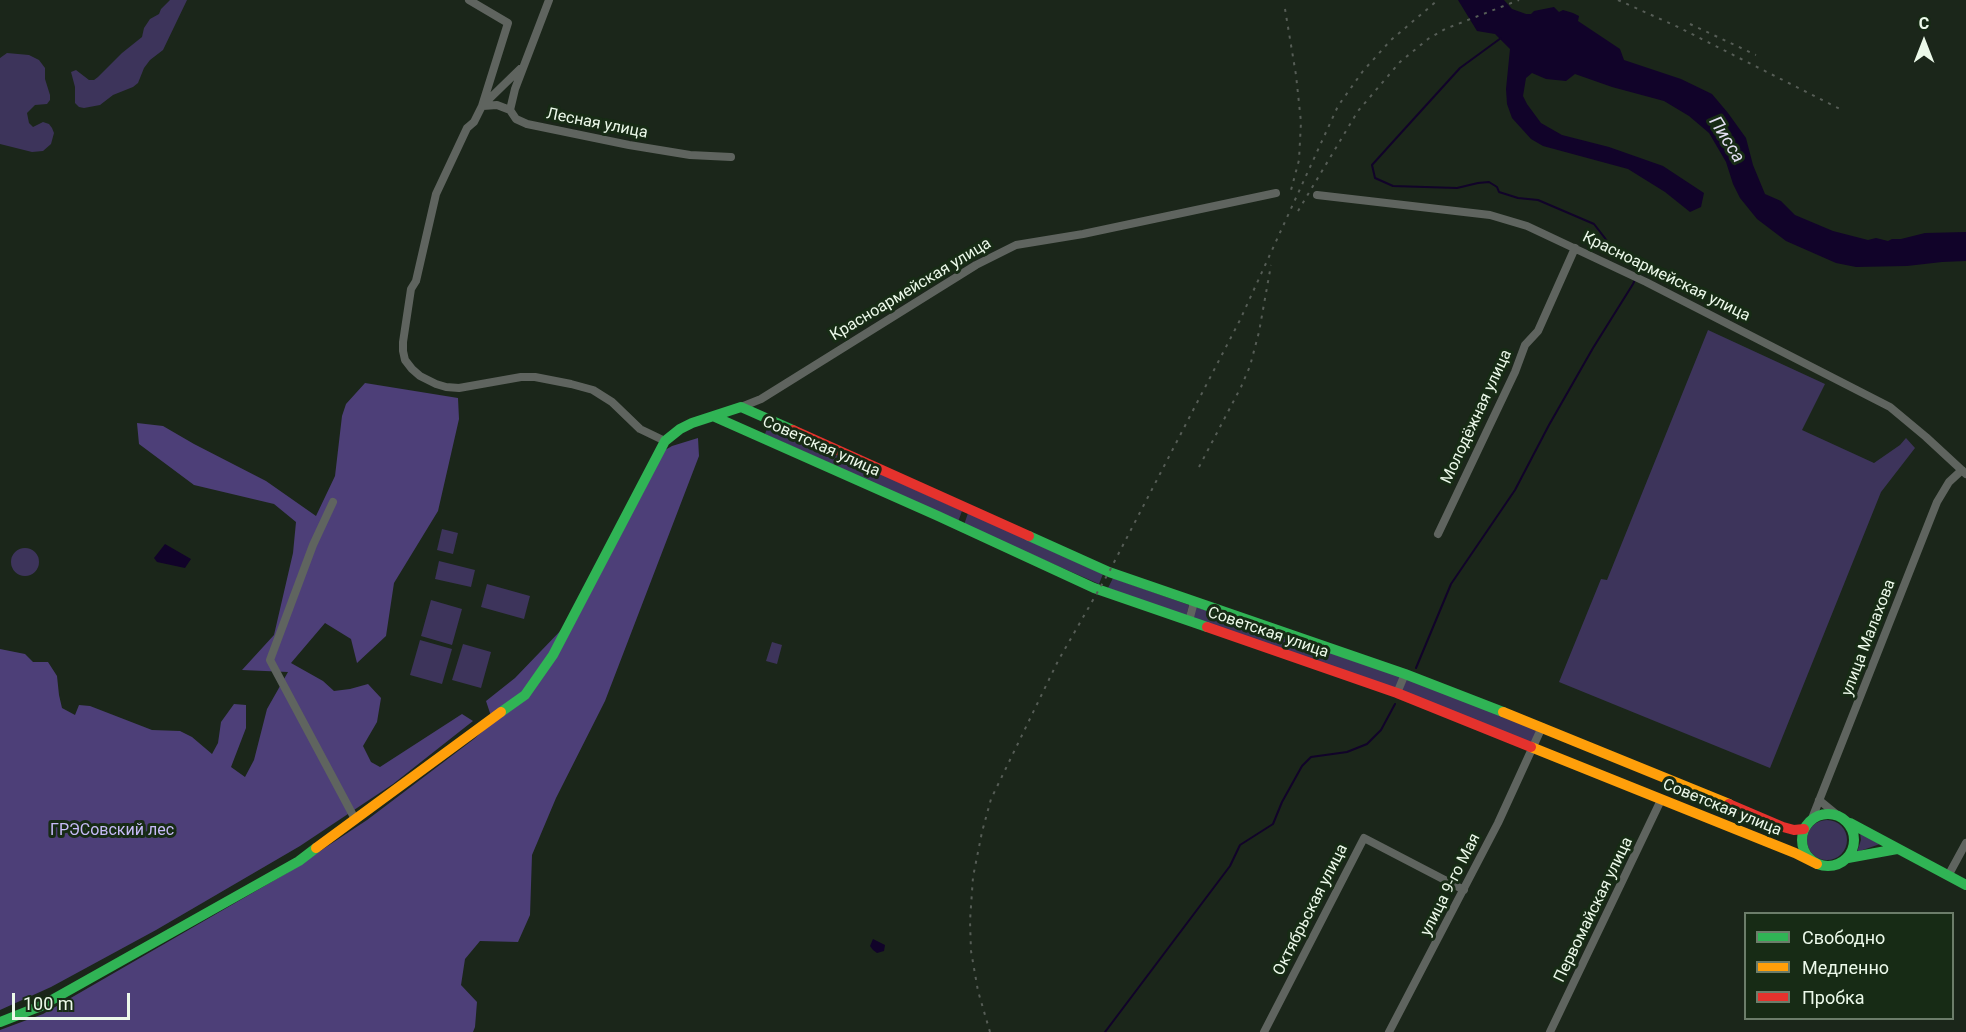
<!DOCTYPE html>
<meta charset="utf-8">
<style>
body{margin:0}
#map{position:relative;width:1966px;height:1032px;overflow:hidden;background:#1b261a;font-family:Roboto,sans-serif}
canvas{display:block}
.legend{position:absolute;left:1744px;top:912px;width:210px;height:108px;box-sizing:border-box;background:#172b15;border:2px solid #6c7d6a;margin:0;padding:8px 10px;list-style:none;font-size:18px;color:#ecf9ea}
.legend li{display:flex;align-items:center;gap:12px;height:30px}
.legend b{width:30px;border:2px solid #6c7d6a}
.north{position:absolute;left:1894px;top:12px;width:60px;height:60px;-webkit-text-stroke:4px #172b15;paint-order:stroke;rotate:0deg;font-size:16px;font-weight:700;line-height:24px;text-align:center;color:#ecf9ea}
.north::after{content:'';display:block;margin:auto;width:21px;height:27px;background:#ecf9ea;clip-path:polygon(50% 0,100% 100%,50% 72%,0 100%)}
.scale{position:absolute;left:12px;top:993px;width:118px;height:27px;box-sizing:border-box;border:3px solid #ecf9ea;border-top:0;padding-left:8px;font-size:18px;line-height:21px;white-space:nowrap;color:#ecf9ea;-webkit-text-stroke:4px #172b15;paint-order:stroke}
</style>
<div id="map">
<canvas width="1966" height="1032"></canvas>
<ul class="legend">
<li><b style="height:8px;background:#30b455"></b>Свободно</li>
<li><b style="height:8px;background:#ff9f0a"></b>Медленно</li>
<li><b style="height:8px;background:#e5322d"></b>Пробка</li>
</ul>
<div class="north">С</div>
<div class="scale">100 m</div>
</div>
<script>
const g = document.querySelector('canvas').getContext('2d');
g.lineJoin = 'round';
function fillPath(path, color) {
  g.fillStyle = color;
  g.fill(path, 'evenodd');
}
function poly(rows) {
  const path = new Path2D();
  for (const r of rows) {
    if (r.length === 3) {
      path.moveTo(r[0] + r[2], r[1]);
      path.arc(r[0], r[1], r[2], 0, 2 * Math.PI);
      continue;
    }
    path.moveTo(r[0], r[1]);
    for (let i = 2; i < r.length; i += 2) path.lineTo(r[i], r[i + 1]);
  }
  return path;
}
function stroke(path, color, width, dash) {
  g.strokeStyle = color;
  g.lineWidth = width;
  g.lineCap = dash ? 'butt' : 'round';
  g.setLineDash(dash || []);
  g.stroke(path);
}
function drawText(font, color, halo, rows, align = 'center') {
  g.font = font + ' Roboto,sans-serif';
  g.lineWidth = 6;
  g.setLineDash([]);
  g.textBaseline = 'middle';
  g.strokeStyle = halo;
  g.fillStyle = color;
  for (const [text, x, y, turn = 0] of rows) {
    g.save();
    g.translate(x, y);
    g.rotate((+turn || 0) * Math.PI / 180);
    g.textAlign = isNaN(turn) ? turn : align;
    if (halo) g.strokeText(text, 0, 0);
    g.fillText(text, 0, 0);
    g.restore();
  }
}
fillPath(poly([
 [170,0,187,0,163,50,150,60,144,68,138,83,133,87,113,95,100,105,84,108,79,107,75,103,75,87,71,72,76,70,89,80,94,80,98,77,122,53,142,37,144,28,150,19,159,14,161,9],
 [7,53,29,55,39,60,45,68,45,79,50,95,50,100,47,104,35,105,27,113,29,123,33,127,43,122,49,124,52,128,54,133,51,144,43,151,32,152,0,144,0,58],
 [1708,330,1825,384,1802,430,1874,463,1900,445,1906,438,1915,448,1881,492,1770,768,1559,682,1601,579,1607,580],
 [769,423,962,511,958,522,765,434],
 [968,513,1103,574,1099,584,964,525],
 [442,529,458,533,453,554,437,550],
 [25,562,14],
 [439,561,475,570,471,587,435,579],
 [1113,578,1189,605,1186,617,1108,588],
 [487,584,530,596,524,619,481,607],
 [431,600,462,609,452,645,421,636],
 [1196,607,1401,677,1397,690,1193,619],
 [420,640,452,649,442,684,410,675],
 [772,642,782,645,777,664,766,661],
 [463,644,491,652,481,688,452,680],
 [1407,678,1537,729,1532,744,1401,692],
 [1827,840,20],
 [1860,833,1880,844,1857,852,1861,840]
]), '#3d345b');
fillPath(poly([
 [365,383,458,398,459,419,438,511,394,583,386,636,357,663,351,639,325,623,291,663,323,681,334,691,350,689,368,684,381,698,377,722,363,746,371,762,380,767,462,714,473,721,393,784,300,846,156,930,51,987,0,1010,0,649,25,654,33,662,48,662,57,676,59,695,62,708,75,715,79,705,90,706,152,730,180,731,192,737,212,754,218,743,221,722,234,704,246,705,246,728,231,767,245,777,254,760,267,709,288,672,242,670,274,635,293,553,296,522,274,504,194,485,139,444,137,423,163,426,194,444,266,481,316,516,335,476,342,416,346,404],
 [698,438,699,456,605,701,556,798,532,855,530,915,518,942,480,941,465,959,461,985,477,1002,475,1027,473,1032,0,1032,0,1030,43,1014,287,873,367,820,474,739,493,722,486,701,515,678,566,625,653,457,672,446]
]), '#4d3f78');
fillPath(poly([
 [1458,0,1504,0,1512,9,1526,14,1531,14,1534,11,1554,7,1559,12,1563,10,1573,13,1579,16,1578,21,1620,49,1624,60,1681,79,1712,94,1728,113,1746,138,1753,165,1765,194,1781,201,1795,215,1833,231,1868,240,1876,238,1888,241,1892,239,1901,239,1925,233,1966,232,1966,261,1942,262,1907,266,1856,267,1836,263,1786,241,1757,219,1740,198,1733,184,1726,162,1709,133,1689,116,1664,101,1612,87,1575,74,1566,81,1546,79,1532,73,1526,78,1523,96,1527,104,1541,123,1562,135,1609,147,1663,166,1704,193,1701,207,1690,212,1665,192,1628,169,1543,146,1531,139,1512,118,1507,104,1506,89,1510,49,1495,34,1477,31],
 [165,544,191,559,185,568,157,562,154,558],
 [873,939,885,945,884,951,877,953,873,950,870,946]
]), '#110329');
stroke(poly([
 [1416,668,1451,584,1515,490,1549,425,1593,348,1633,284,1640,269,1637,263,1611,246,1594,224,1538,200,1518,198,1499,192,1497,187,1489,182,1478,183,1457,188,1393,186,1375,178,1372,165,1400,134,1460,68,1501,38],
 [1105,1032,1230,866,1240,845,1273,824,1282,802,1302,766,1311,757,1347,752,1367,744,1381,730,1395,704]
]), '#110329', 2);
stroke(poly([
 [469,0,508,23,482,106,474,122,467,128,436,194,416,281,411,289,403,342,403,351,405,360,412,369,420,376,436,384,446,387,459,388,521,377,535,377,571,384,593,390,612,402,640,429,665,441],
 [549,0,515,89,510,110,516,119,527,124,629,145,690,155,731,157],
 [483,105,520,69],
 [483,106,497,105,510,110],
 [1317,195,1490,215,1527,226,1646,282,1890,407,1926,437,1966,474],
 [741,407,761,399,976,265,1016,245,1083,234,1276,193],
 [333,502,313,545,270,660,355,819],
 [1438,534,1515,372,1525,345,1538,331,1575,248],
 [1189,621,1194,602],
 [1397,693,1405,674],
 [1819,800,1841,818],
 [1811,821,1937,502,1949,482,1962,470],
 [1948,876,1966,843],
 [1264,1032,1364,838,1464,890],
 [1389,1032,1498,823,1542,727],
 [1550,1032,1661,800]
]), '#5f645f', 8);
stroke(poly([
 [715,417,938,516,1094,588,1207,627],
 [1029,536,1109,572,1405,674,1503,712],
 [501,712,525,695,553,655,665,441,680,429,692,423,741,407,793,430],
 [1828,840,26],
 [1850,823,1966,885],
 [1848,858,1897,849],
 [0,1022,41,1006,299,861,316,848]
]), '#30b455', 10);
stroke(poly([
 [1503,712,1729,804],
 [1531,747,1795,853,1817,864],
 [316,848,501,712]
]), '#ff9f0a', 10);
stroke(poly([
 [793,430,1029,536],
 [1207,627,1397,693,1531,747],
 [1729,804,1783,827,1794,830,1804,829]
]), '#e5322d', 10);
stroke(poly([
 [1618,0,1678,27,1842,110],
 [1285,9,1296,75,1301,122,1299,160,1290,194],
 [1690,24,1756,55],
 [1298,211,1358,111,1400,62,1428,39,1445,29,1519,0],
 [1199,467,1241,387,1250,366,1259,332,1271,265],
 [990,1032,978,991,971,951,970,921,973,877,982,832,991,799,1058,661,1109,572,1240,320,1338,106,1363,71,1391,40,1438,0]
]), '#565d56', 2, [3, 6]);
drawText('16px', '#ecf9ea', '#172b15', [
 ["Лесная улица",597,124,11],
 ["Красноармейская улица",1666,277,26],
 ["Красноармейская улица",911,290,-31],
 ["Молодёжная улица",1477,417,-65],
 ["Советская улица",821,447,24],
 ["Советская улица",1268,633,19],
 ["улица Малахова",1869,638,-69],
 ["Советская улица",1722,808,22],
 ["улица 9-го Мая",1451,885,-63],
 ["Октябрьская улица",1311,910,-63],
 ["Первомайская улица",1594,910,-64]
]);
drawText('16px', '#c7bbf7', '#172b15', [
 ["ГРЭСовский лес",112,831]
]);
drawText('italic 18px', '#e4e0f4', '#172b15', [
 ["Писса",1726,140,58]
]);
</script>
